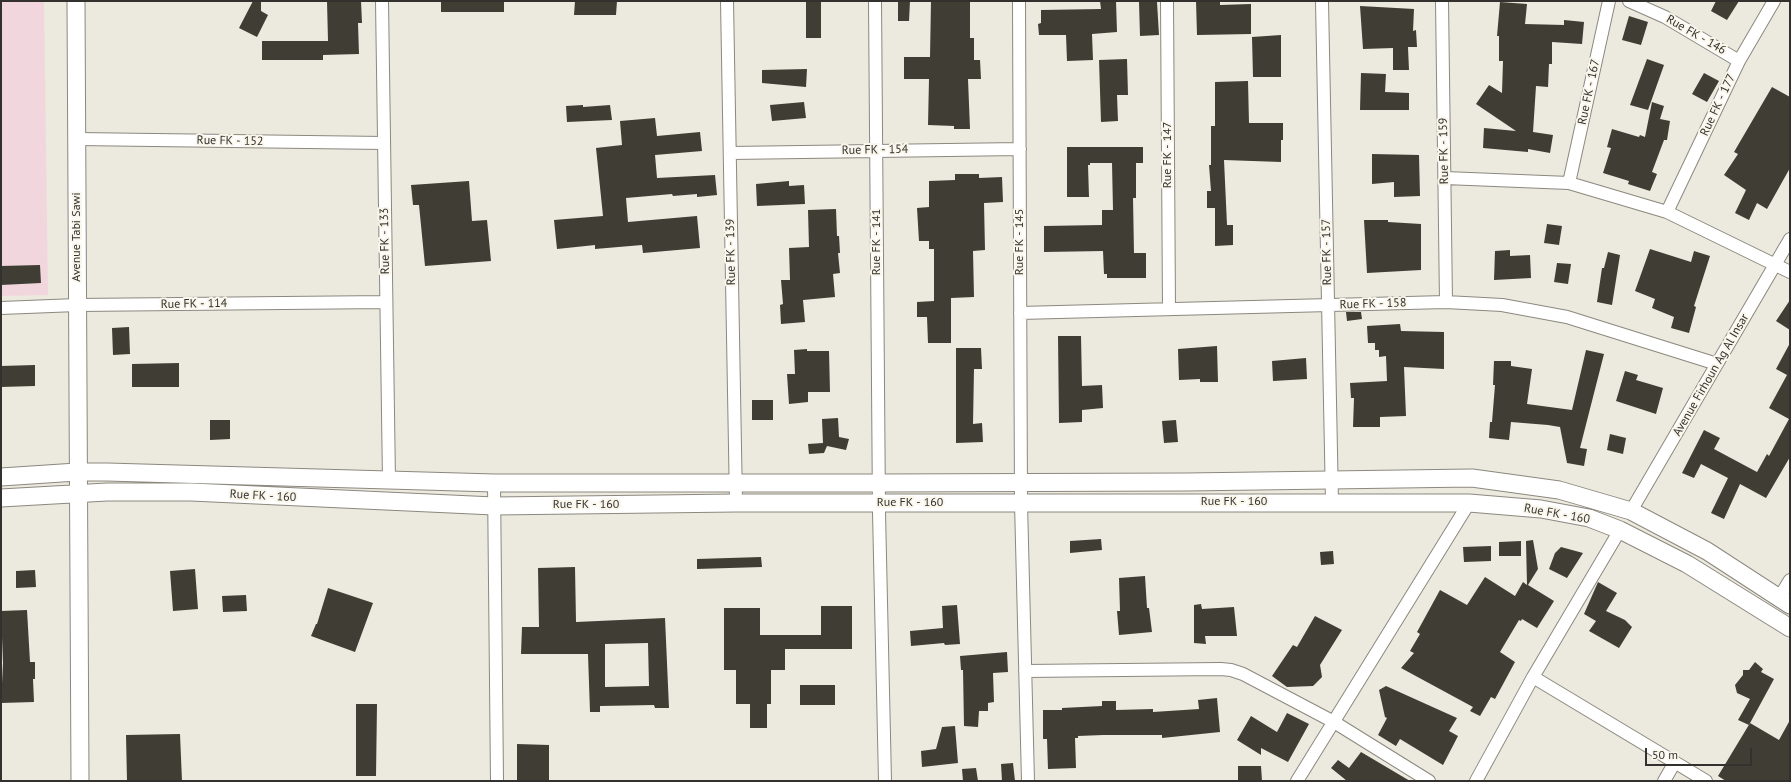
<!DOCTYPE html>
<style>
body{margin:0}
#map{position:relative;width:1791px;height:782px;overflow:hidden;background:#ece9de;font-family:"PT Sans",sans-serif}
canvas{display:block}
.frame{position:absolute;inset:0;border:2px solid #32312d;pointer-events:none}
.scale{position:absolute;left:1645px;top:748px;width:107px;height:18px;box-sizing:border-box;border:2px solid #32312d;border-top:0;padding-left:5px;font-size:12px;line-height:14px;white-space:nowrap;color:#32312d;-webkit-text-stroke:3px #faf6eb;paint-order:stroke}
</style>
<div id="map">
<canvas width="1791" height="782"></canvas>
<div class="frame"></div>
<div class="scale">50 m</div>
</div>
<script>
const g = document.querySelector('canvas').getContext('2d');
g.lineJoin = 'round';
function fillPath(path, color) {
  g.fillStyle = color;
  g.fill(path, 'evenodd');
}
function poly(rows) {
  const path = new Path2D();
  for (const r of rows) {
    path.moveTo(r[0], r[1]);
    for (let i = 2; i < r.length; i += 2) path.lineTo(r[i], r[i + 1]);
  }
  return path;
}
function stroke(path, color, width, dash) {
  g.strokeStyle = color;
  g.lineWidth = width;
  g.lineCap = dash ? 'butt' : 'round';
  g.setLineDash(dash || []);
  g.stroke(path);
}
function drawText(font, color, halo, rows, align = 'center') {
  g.font = font + ' "PT Sans",sans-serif';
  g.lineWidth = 4;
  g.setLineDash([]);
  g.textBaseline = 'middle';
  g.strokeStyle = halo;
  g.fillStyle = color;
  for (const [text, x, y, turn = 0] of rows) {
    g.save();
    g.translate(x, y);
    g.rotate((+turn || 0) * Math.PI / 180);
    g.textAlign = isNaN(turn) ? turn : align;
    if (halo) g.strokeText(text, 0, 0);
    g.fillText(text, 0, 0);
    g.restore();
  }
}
fillPath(poly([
 [1,1,44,1,48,295,1,296]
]), '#f1d7dd');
fillPath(poly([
 [253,1,261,1,261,11,268,15,257,37,239,28],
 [327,1,361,1,362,23,358,23,359,54,323,55,323,60,262,60,262,41,328,41],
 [441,1,504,1,504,12,441,12],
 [575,1,617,1,616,15,574,15],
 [806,1,821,1,821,38,806,38],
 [898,1,910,1,909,21,898,21],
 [931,1,970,1,970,38,974,38,974,60,980,60,981,79,968,79,970,129,954,129,954,126,928,125,929,79,904,79,904,57,930,57],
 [1100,1,1116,1,1117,32,1092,34,1093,60,1067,61,1066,35,1039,35,1038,24,1041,23,1041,10,1101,9],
 [1196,1,1220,1,1220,5,1251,4,1251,34,1197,35],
 [1716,1,1739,1,1727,20,1711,11],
 [1139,2,1157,2,1159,35,1140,36],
 [1500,2,1527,4,1525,24,1564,25,1564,20,1584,22,1582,44,1552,42,1552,64,1549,64,1548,87,1536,86,1533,132,1553,135,1550,153,1528,149,1528,152,1483,148,1484,128,1516,131,1476,104,1489,85,1502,93,1503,61,1499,61,1499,36,1497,36],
 [1360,6,1414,9,1413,31,1416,30,1417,47,1408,47,1409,70,1393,70,1393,48,1363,49],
 [1629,16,1648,22,1641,45,1622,40],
 [1281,35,1281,77,1253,77,1252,37],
 [1127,59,1128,95,1117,95,1118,121,1101,122,1099,60],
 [1647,59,1664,65,1648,110,1630,105],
 [807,69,806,87,762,83,762,70],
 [1361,73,1386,74,1385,92,1409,93,1409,110,1360,110],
 [1704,73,1719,81,1707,102,1692,94],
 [1248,81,1249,123,1283,123,1283,140,1281,140,1281,162,1224,160,1227,225,1233,225,1233,245,1215,246,1215,208,1207,208,1207,191,1211,191,1209,165,1211,165,1211,126,1215,126,1215,82],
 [1772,87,1790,97,1790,168,1767,209,1757,203,1749,220,1735,213,1746,190,1724,175,1738,154,1734,152],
 [804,102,806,118,772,121,770,105],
 [1652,102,1664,106,1660,119,1670,121,1667,140,1664,140,1652,172,1657,174,1650,191,1628,184,1629,181,1603,173,1611,148,1607,147,1612,129,1639,137,1640,135,1645,137],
 [583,105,583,107,610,105,612,120,567,122,566,106],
 [655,118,657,136,700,132,702,151,655,155,657,178,715,175,717,195,697,197,697,194,673,196,672,194,626,198,628,222,697,216,700,248,643,253,642,245,595,249,595,245,557,249,554,220,603,216,596,148,622,145,620,121],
 [1067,147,1143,147,1143,163,1136,163,1136,198,1133,198,1134,253,1146,253,1146,278,1107,278,1107,274,1104,274,1103,251,1044,252,1044,226,1102,225,1102,210,1113,210,1112,163,1090,163,1090,165,1088,165,1089,197,1067,197],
 [1372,154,1419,155,1420,196,1394,197,1394,182,1372,184],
 [955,174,979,174,979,178,1002,177,1003,202,984,203,985,250,973,251,974,297,951,298,951,343,928,343,927,317,917,317,917,302,934,301,934,249,929,249,929,241,919,241,917,208,929,207,929,181,955,180],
 [469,181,472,221,487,220,491,261,425,266,419,205,413,205,411,185],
 [789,181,789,186,804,185,805,204,757,206,756,184],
 [836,209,837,236,839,236,840,253,838,253,840,273,833,274,835,297,803,300,805,322,781,324,780,305,783,304,781,280,790,280,789,248,809,247,808,210],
 [1364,220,1388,220,1388,222,1421,224,1421,270,1367,273],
 [1547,224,1562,226,1559,245,1544,243],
 [1650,249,1691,262,1694,251,1710,256,1694,306,1696,307,1689,333,1671,328,1674,317,1652,308,1655,299,1635,291],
 [1510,250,1510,256,1530,255,1531,278,1494,280,1495,251],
 [1608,252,1620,255,1612,305,1597,302,1602,268,1604,268],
 [1557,263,1571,264,1568,284,1554,282],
 [40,265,41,283,1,285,1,266],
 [1790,300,1790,330,1776,321],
 [1346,312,1361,312,1362,319,1347,321],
 [1400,324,1401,331,1444,332,1444,369,1404,367,1406,416,1380,417,1380,427,1353,427,1354,398,1351,398,1350,383,1387,381,1386,356,1379,357,1379,350,1375,350,1375,343,1368,343,1367,326],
 [129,327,130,354,113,355,112,328],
 [1058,336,1081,336,1082,386,1102,385,1103,408,1082,410,1082,422,1059,423],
 [1790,343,1790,457,1766,498,1740,484,1724,519,1711,513,1728,478,1701,464,1694,478,1682,473,1704,430,1720,438,1714,449,1757,472,1767,454,1769,456,1789,419,1769,408,1787,375,1776,369],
 [1217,346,1218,382,1200,382,1200,379,1179,380,1178,349],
 [956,348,981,348,982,369,974,369,973,424,982,423,983,442,956,443],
 [807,349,807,351,829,351,830,392,808,392,808,402,789,404,787,374,795,374,794,350],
 [1586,350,1604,354,1580,448,1587,449,1584,466,1567,463,1560,427,1548,425,1511,422,1509,440,1489,438,1490,422,1492,422,1495,385,1493,385,1494,361,1511,361,1511,366,1532,369,1527,404,1572,410],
 [1306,358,1307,379,1273,381,1272,361],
 [179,363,179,387,132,387,132,364],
 [35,365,35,386,1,387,1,366],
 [1625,371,1638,375,1636,380,1663,388,1656,414,1616,401],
 [752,400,773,400,773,420,752,420],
 [838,418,839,437,849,439,846,450,827,446,824,453,809,454,808,444,823,443,822,419],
 [210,420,230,420,230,439,210,440],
 [1176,420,1178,442,1164,443,1162,421],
 [1610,434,1626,438,1623,454,1607,450],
 [1101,539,1102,550,1070,553,1070,541],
 [1533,540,1538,569,1528,585,1554,601,1537,628,1522,619,1521,621,1519,620,1500,652,1515,662,1495,699,1491,697,1480,716,1470,711,1473,707,1401,668,1414,653,1410,651,1420,634,1417,632,1440,590,1467,605,1485,577,1515,596,1523,582,1527,585,1526,541],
 [1521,541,1521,556,1499,556,1499,542],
 [1491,546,1491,561,1464,562,1463,547],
 [1561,547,1583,553,1567,578,1549,569,1555,553],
 [1333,551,1334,564,1321,565,1320,552],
 [761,557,762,567,697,569,697,559],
 [575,567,576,622,665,618,669,708,655,708,654,705,600,706,600,712,590,712,588,654,521,654,522,627,539,627,538,568],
 [648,643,649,686,605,687,605,644],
 [195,569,198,609,173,611,170,571],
 [35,570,36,587,16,588,16,571],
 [1145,576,1147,608,1149,608,1152,632,1119,635,1117,611,1120,611,1119,578],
 [1598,582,1617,593,1606,611,1625,620,1632,627,1619,648,1589,631,1596,621,1584,614],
 [328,588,373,603,355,652,311,636,316,624,317,624],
 [246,595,247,611,223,612,222,596],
 [1201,604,1202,609,1234,607,1237,636,1205,636,1206,644,1194,643,1194,605],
 [957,605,960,644,945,645,944,643,911,646,910,631,943,628,942,606],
 [821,606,852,606,852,649,785,649,785,670,771,670,771,704,767,704,767,728,750,728,750,704,736,704,736,670,724,670,724,608,760,608,760,635,821,635],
 [27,610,30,662,35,662,35,679,33,679,34,702,1,703,3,663,1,611],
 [1315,616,1342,630,1320,665,1322,677,1313,686,1287,687,1272,676,1293,645,1297,647],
 [1007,652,1008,672,993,673,994,702,988,703,988,711,979,711,978,727,964,726,963,670,961,670,960,656],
 [1755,662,1763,669,1761,672,1774,679,1749,725,1738,720,1750,699,1737,693,1735,685,1743,675,1743,670,1749,670],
 [800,685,835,685,835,705,800,705],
 [1386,686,1457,718,1449,731,1458,736,1443,765,1400,739,1396,746,1378,735,1387,718,1385,717,1379,690],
 [1217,698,1220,732,1162,738,1162,735,1103,735,1078,736,1078,738,1075,738,1076,768,1048,769,1047,739,1043,739,1043,710,1062,710,1062,708,1102,706,1102,701,1116,701,1116,710,1153,709,1153,712,1199,709,1198,700],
 [356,704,377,704,376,776,356,776],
 [1287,713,1309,724,1288,762,1261,748,1261,755,1237,740,1251,716,1277,732],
 [1790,720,1790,781,1726,781,1718,776,1750,723,1779,740],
 [955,726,958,763,922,767,921,751,936,749,942,727],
 [180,734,182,781,127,781,126,735],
 [517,744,549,745,549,781,517,781],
 [1361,752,1410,781,1347,781,1331,768,1338,760,1349,768],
 [1013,763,1015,781,1002,781,1001,764],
 [1238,766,1261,766,1262,781,1238,781],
 [976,768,978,781,963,781,962,769]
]), '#403d35');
const street = poly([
 [382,1,389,481],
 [727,1,736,503],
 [875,1,879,512,885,781],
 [1019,1,1021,503,1028,781],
 [1167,1,1169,309],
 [1322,1,1332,502],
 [1442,1,1446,302],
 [1629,1,1665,17,1739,61],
 [77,139,384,143],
 [730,153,1020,149],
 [1445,178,1569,183,1667,212,1790,272],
 [1569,183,1609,1],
 [1667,212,1739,61,1774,1],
 [1,308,77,305,386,302],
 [1020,313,1446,302,1502,305,1567,317,1717,364],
 [494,483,497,781],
 [1631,511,1790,239],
 [1779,598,1790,580],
 [1025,671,1221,669,1231,670,1243,674,1334,722,1429,781],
 [1533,677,1706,781],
 [1297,781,1469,503],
 [1476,781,1533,677,1620,530],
 [1664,781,1675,762]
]);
const secondary = poly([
 [76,1,80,781],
 [1,477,77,472,107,472,494,483,879,483,1187,482,1472,478,1559,490,1631,511,1707,551,1790,605],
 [1,498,107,492,191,492,494,506,736,503,1469,503,1541,509,1589,518,1620,530,1687,564,1790,628]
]);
stroke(street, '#8c887f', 14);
stroke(secondary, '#8c887f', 19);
stroke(street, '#fff', 12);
stroke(secondary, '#fff', 17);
drawText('12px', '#32312d', '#faf6eb', [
 ["Rue FK - 146",1696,35,30],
 ["Rue FK - 167",1589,92,-78],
 ["Rue FK - 177",1718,105,-65],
 ["Rue FK - 152",230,141,1],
 ["Rue FK - 154",875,150,-1],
 ["Rue FK - 159",1444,151,-91],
 ["Rue FK - 147",1168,155,-90],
 ["Avenue Tabi Sawi",77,237,-90],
 ["Rue FK - 133",385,241,-91],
 ["Rue FK - 141",877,242,-90],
 ["Rue FK - 145",1020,242,-90],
 ["Rue FK - 139",731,252,-91],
 ["Rue FK - 157",1327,252,-91],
 ["Rue FK - 114",194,304,-1],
 ["Rue FK - 158",1373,304,-2],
 ["Avenue Firhoun Ag Al Insar",1711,375,-60],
 ["Rue FK - 160",263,496,3],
 ["Rue FK - 160",1234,502],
 ["Rue FK - 160",910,503],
 ["Rue FK - 160",586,505],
 ["Rue FK - 160",1557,514,10]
]);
</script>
